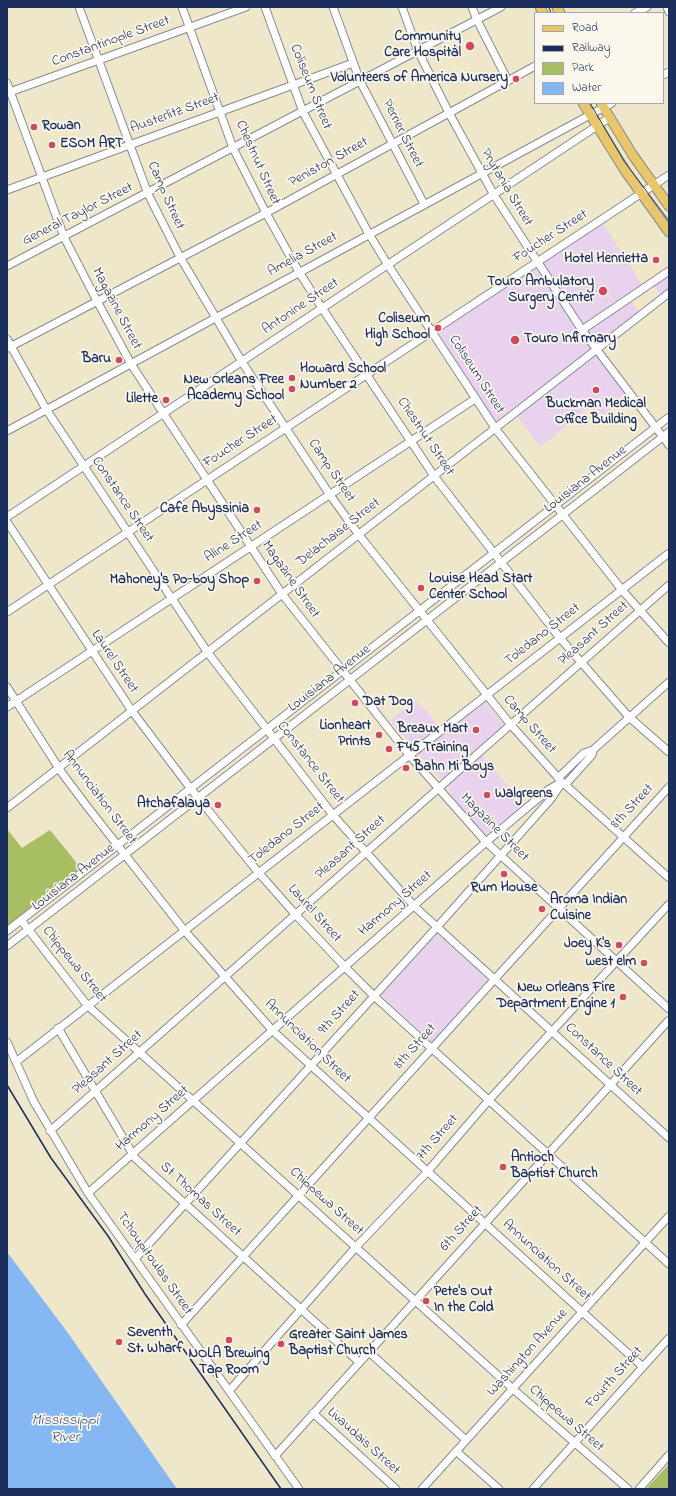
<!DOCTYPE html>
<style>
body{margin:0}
#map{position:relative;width:676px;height:1496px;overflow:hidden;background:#efe7ca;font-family:"Indie Flower",sans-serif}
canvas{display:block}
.frame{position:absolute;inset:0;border:8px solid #1b2f5e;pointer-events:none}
.legend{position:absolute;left:534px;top:12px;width:130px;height:92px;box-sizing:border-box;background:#fbf7ec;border:1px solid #a1a7b3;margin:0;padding:5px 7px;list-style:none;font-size:12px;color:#1b2f5e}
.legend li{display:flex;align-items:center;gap:8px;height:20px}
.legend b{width:20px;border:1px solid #a1a7b3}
</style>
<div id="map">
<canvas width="676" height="1496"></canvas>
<div class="frame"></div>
<ul class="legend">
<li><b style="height:5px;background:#e9c769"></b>Road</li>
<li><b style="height:5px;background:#1b2f5e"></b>Railway</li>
<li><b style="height:11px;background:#a8be63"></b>Park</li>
<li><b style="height:11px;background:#85b8f3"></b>Water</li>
</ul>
</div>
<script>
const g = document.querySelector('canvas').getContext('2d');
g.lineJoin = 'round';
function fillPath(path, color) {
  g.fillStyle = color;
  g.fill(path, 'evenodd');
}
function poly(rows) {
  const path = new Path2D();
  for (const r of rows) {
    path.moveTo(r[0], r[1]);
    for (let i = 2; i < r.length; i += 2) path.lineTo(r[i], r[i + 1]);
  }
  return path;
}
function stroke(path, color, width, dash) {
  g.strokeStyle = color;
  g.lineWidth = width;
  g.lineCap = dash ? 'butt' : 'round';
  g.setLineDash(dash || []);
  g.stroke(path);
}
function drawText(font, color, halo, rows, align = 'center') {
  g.font = font + ' "Indie Flower",sans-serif';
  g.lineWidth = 3.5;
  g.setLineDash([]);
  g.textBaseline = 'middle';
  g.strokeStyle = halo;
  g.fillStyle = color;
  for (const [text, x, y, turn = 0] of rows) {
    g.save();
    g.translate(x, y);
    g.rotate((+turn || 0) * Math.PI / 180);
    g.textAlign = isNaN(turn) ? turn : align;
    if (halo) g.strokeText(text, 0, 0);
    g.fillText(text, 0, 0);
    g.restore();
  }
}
fillPath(poly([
 [603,224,642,284,578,327,627,396,603,416,593,404,540,447,512,409,496,421,480,400,437,330],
 [669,273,669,290,661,296,653,284],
 [631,300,639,312,597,343,587,329],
 [416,700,421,707,423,706,444,733,484,700,505,726,477,750,526,806,489,838,456,802,448,788,390,720],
 [437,934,488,979,432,1042,381,995]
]), '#e8d2ee');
fillPath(poly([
 [7,829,22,848,50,830,84,872,7,931],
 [669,1464,669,1489,646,1489]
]), '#a8be63');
fillPath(poly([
 [7,1252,68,1333,177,1489,7,1489]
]), '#85b8f3');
const minor = poly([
 [79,7,148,194,180,257,242,362,330,495,359,535,511,725,562,782,669,878],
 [182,7,233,148,266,213,299,272,322,308,434,476,560,638,629,717,669,752],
 [265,7,303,112,369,234,388,265,495,428,622,590,669,643],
 [333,7,360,81,424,204],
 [402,7,418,51,449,113,494,195,582,330,669,445],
 [472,7,477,20,508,81],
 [667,7,669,12],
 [635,13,647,7],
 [663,75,669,72],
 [7,83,64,237,97,301,131,364,282,594,410,756,486,842,669,1009],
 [7,93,246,7],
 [7,190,353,63],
 [7,266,501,7],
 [582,330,669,271],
 [7,339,46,409,208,653,333,815,414,906,669,1138],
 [8,348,266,213,535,66],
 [7,431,612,103],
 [7,517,609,118],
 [7,522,132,711,191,789,258,872,296,915,345,967,374,996,669,1264],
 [7,612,669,175],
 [7,687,62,773,86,805,184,930,273,1031,643,1367],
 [7,707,475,399],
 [558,778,584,753,593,750],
 [565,785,592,755,593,750,669,682],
 [7,808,669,293],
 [21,920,87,1005,513,1389,628,1489],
 [7,931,669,417],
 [7,946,669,432],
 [58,1028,135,1158,359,1362],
 [7,1042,34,1102,88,1193,299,1489],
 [16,1062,669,553],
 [50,1131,669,585],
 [88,1193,486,842,548,790,560,783],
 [135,1259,437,927,551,799,562,782],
 [181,1325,669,787],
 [369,1352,466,1440],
 [229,1391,356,1247,427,1172,489,1100,669,904],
 [313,1413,396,1489],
 [456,1451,499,1489],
 [275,1456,669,1020],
 [422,1489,669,1216],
 [533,1489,669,1338],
 [639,1489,669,1455]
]);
const major = poly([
 [540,7,543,13],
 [557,7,560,13],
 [583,103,626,172,669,232],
 [601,103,632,154,669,206]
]);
stroke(minor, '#858b94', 9);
stroke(major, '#858b94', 11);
stroke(minor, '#fff', 7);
stroke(major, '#e9c769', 9);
stroke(poly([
 [549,7,551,13],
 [590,103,624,161,669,221]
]), '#1b2f5e', 1);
stroke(poly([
 [7,1085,51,1158,108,1236,145,1294,281,1489]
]), '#1b2f5e', 1.5);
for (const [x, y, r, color] of [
 [470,46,5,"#d1495b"],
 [516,79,4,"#d1495b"],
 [34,127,4,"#d1495b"],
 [52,145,4,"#d1495b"],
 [656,260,4,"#d1495b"],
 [603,291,5,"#d1495b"],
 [438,328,4,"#d1495b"],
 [515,340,5,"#d1495b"],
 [119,360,4,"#d1495b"],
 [292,378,4,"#d1495b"],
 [292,389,4,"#d1495b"],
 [596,390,4,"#d1495b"],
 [166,400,4,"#d1495b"],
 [257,510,4,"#d1495b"],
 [257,581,4,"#d1495b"],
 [421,588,4,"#d1495b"],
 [355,703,4,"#d1495b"],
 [476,730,4,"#d1495b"],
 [379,735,4,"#d1495b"],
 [389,749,4,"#d1495b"],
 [406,768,4,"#d1495b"],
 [487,795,4,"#d1495b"],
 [218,805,4,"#d1495b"],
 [504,874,4,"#d1495b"],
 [542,909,4,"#d1495b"],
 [619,945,4,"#d1495b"],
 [644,963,4,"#d1495b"],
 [623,997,4,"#d1495b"],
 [503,1167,4,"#d1495b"],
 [426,1301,4,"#d1495b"],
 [229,1340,4,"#d1495b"],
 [119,1342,4,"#d1495b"],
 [281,1344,4,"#d1495b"]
]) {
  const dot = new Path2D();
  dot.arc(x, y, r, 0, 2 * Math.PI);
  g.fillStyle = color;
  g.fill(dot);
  stroke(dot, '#fbf7ec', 1.5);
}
drawText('bold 14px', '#1b2f5e', '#fbf7ec', [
 ["Community",461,38],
 ["Care Hospital",461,54],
 ["Volunteers of America Nursery",508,79],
 ["Rowan",42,127,"left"],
 ["ESOM ART",60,145,"left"],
 ["Hotel Henrietta",648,260],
 ["Touro Ambulatory",594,283],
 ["Surgery Center",594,299],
 ["Coliseum",430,320],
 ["High School",430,336],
 ["Touro Infirmary",524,340,"left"],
 ["Baru",111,360],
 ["Howard School",300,370,"left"],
 ["Number 2",300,386,"left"],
 ["New Orleans Free",284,381],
 ["Academy School",284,397],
 ["Lilette",158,400],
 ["Buckman Medical",596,405,"center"],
 ["Office Building",596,421,"center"],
 ["Cafe Abyssinia",249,510],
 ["Louise Head Start",429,580,"left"],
 ["Center School",429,596,"left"],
 ["Mahoney's Po-boy Shop",249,581],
 ["Dat Dog",363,703,"left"],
 ["Lionheart",371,727],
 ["Prints",371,743],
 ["Breaux Mart",468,730],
 ["F45 Training",397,749,"left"],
 ["Bahn Mi Boys",414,768,"left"],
 ["Walgreens",495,795,"left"],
 ["Atchafalaya",210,805],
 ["Rum House",504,889,"center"],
 ["Aroma Indian",550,901,"left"],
 ["Cuisine",550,917,"left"],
 ["Joey K's",611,945],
 ["west elm",636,963],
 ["New Orleans Fire",615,989],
 ["Department Engine 1",615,1005],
 ["Antioch",511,1159,"left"],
 ["Baptist Church",511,1175,"left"],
 ["Pete's Out",434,1293,"left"],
 ["In the Cold",434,1309,"left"],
 ["Seventh",127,1334,"left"],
 ["St. Wharf",127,1350,"left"],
 ["Greater Saint James",289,1336,"left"],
 ["Baptist Church",289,1352,"left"],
 ["NOLA Brewing",229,1355,"center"],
 ["Tap Room",229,1371,"center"]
], 'right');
drawText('14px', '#1b2f5e', '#fbf7ec', [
 ["Constantinople Street",111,42,-20],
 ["Coliseum Street",310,87,68],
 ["Austerlitz Street",175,114,-20],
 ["Perrier Street",402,134,63],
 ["Chestnut Street",257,163,66],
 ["Peniston Street",329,163,-29],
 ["Prytania Street",506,188,59],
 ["Camp Street",165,196,66],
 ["General Taylor Street",78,215,-27],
 ["Foucher Street",551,237,-33],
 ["Amelia Street",303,255,-29],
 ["Antonine Street",301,307,-34],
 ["Magazine Street",116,309,62],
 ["Coliseum Street",476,375,57],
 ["Chestnut Street",425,437,56],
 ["Foucher Street",241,442,-33],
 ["Camp Street",331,471,56],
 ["Louisiana Avenue",586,480,-38],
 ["Constance Street",122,500,56],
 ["Delachaise Street",339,533,-38],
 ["Aline Street",234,542,-33],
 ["Magazine Street",290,580,55],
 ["Pleasant Street",594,634,-42],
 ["Toledano Street",543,635,-38],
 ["Laurel Street",114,662,56],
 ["Louisiana Avenue",330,679,-38],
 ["Camp Street",529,725,49],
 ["Constance Street",310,763,52],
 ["Annunciation Street",99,798,53],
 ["8th Street",633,807,-47],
 ["Magazine Street",494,828,45],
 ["Toledano Street",287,834,-38],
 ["Pleasant Street",351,848,-42],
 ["Louisiana Avenue",74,878,-38],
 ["Harmony Street",396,904,-41],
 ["Laurel Street",314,914,48],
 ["Chippewa Street",74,965,51],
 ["9th Street",340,1013,-48],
 ["Annunciation Street",307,1042,44],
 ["8th Street",416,1047,-48],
 ["Constance Street",603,1060,43],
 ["Pleasant Street",108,1063,-42],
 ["Harmony Street",153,1119,-41],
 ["7th Street",438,1138,-49],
 ["St Thomas Street",200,1200,42],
 ["Chippewa Street",326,1202,42],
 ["6th Street",462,1229,-48],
 ["Annunciation Street",546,1261,42],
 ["Tchoupitoulas Street",154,1264,55],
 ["Washington Avenue",528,1353,-48],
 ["Fourth Street",615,1378,-48],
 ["Chippewa Street",566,1419,41],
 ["Livaudais Street",363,1442,42]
]);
drawText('italic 15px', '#3b588b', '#fbf7ec', [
 ["Mississippi",65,1422],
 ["River",65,1439]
]);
</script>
